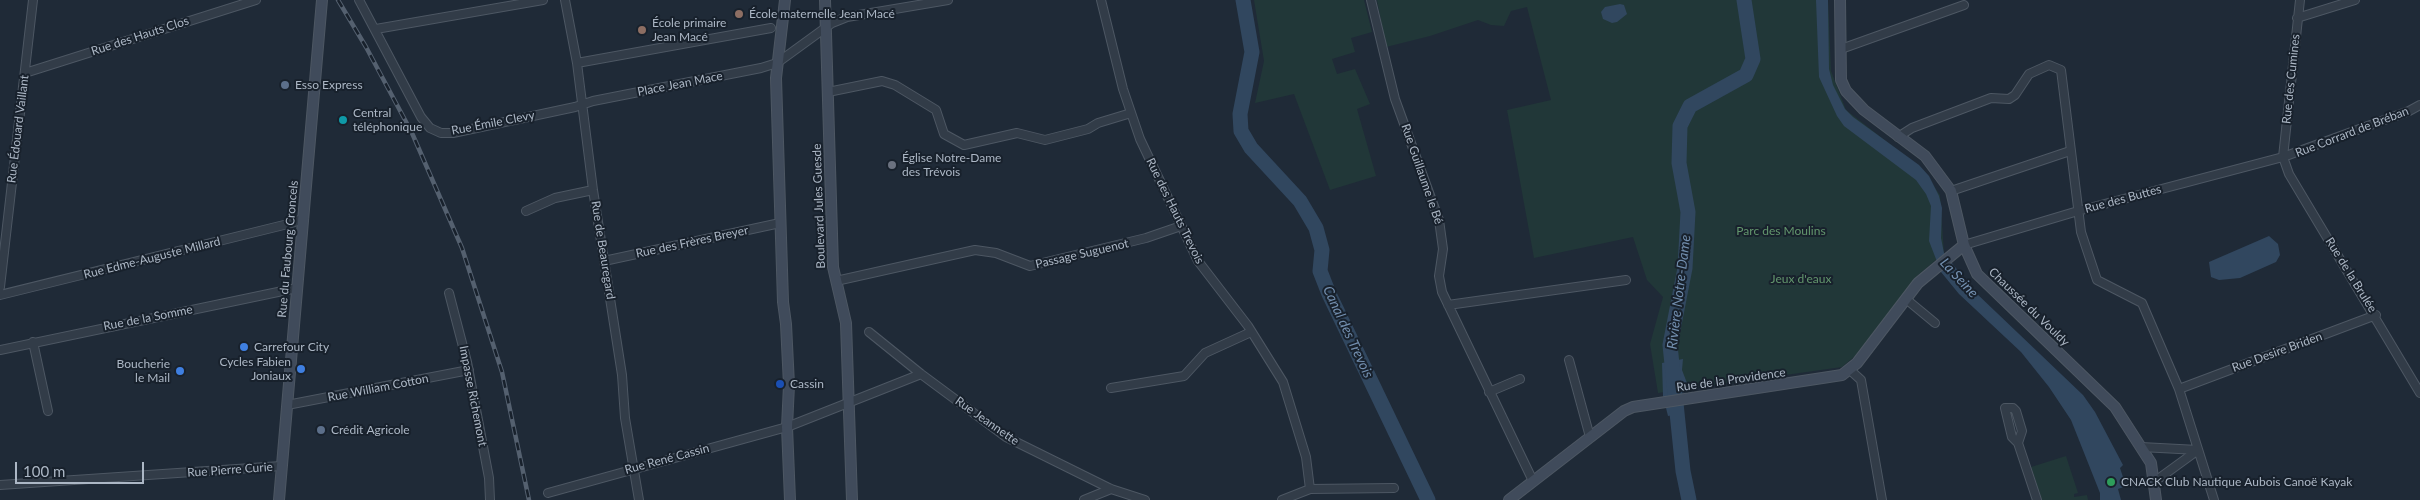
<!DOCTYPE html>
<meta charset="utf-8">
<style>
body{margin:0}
#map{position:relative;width:2420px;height:500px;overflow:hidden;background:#1f2a37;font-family:Lato,sans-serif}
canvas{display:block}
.scale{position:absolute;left:15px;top:462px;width:129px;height:22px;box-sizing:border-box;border:2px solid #acb7c5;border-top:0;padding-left:6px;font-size:15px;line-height:18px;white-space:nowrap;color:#acb7c5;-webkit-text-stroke:4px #18212c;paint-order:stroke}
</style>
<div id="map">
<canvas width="2420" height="500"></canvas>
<div class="scale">100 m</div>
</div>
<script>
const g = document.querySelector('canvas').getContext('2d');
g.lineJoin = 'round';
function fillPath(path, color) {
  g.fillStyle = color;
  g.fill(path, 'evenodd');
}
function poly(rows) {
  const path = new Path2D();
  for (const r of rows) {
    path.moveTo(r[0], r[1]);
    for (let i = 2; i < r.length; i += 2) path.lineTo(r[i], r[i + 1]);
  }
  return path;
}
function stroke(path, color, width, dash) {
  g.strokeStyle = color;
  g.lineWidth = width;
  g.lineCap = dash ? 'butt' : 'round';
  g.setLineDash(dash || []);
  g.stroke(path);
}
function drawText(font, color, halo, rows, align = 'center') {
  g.font = font + ' Lato,sans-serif';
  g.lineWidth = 4;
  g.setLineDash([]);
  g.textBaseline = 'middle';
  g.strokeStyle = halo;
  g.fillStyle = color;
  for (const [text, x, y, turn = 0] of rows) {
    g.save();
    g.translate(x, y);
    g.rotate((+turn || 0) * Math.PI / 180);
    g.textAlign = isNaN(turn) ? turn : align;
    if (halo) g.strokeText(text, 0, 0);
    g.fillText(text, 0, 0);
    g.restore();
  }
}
fillPath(poly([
 [1254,0,1364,0,1372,32,1351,38,1355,52,1332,59,1337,74,1355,69,1370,104,1357,109,1376,176,1330,190,1294,94,1255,103,1264,61],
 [1377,0,1828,0,1831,71,1846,110,1922,169,1940,195,1944,253,1917,276,1855,356,1842,367,1658,393,1650,344,1663,297,1647,280,1633,237,1534,258,1507,110,1551,100,1527,7,1511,11,1504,26,1491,25,1478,20,1430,36,1386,47],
 [2066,456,2078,493,2074,494,2074,497,2087,495,2088,500,2042,500,2031,467]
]), '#213738');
fillPath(poly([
 [1816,0,1828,0,1829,69,1833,85,1845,109,1853,117,1919,165,1929,176,1939,196,1942,208,1941,238,1944,253,1975,292,2083,395,2095,412,2123,465,2120,468,2126,486,2118,489,2121,500,2100,500,2100,493,2071,420,2049,387,2021,352,1959,294,1941,272,1929,241,1931,206,1926,194,1916,180,1844,126,1837,116,1819,77],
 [1620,4,1624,5,1627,14,1617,22,1612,23,1603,19,1601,12,1605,7],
 [2269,236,2278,244,2280,255,2276,262,2240,278,2219,280,2211,277,2209,262],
 [1683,359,1682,370,1690,391,1682,393,1684,413,1668,416,1663,396,1662,363]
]), '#31475f');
stroke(poly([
 [1243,0,1252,52,1240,114,1241,131,1251,148,1300,201,1316,228,1322,250,1320,271,1329,294,1428,500],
 [1689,500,1683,471,1670,345,1685,268,1688,212,1679,163,1680,126,1690,106,1746,75,1753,59,1744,0]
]), '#31475f', 15);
const street = poly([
 [359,0,421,117,430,128,441,133,453,133,575,107,593,101,761,68,777,63,832,23,847,17,948,0],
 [565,0,577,63,593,190,622,375,625,418,639,500],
 [1101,0,1123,89,1140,139,1198,261,1248,326,1283,382,1306,457,1310,489],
 [1371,0,1395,99,1439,220,1443,249,1439,276,1442,292,1533,481],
 [2300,0,2283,157,2289,174,2420,393],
 [2297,18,2355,0],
 [376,29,543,0],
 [1841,49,1964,5],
 [577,63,771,28],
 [25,73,256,0],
 [828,92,882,81,895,85,936,110,944,134,964,145,1017,133,1045,140,1088,129,1098,123,1131,113],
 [1898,137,1912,128,1991,98,2009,99,2015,95,2029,74,2049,65,2061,70,2081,232,2097,280,2142,303,2179,389,2214,500],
 [1951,191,2070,151],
 [526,211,555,198,593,190],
 [1964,245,2078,211,2283,157,2409,111,2420,105],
 [604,261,780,223],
 [836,281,975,250,996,253,1030,266,1146,238,1181,226],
 [0,287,33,0],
 [449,293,467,362,489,478,490,500],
 [0,295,292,223,304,218],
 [1906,299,1935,323],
 [1448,305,1626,280],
 [869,332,921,374,1006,437,1111,489,1145,500],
 [33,342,48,411],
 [0,350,297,288],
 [1569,360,1590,437],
 [1850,370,1861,380,1882,500],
 [1111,388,1184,376,1205,353,1251,332],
 [2179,389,2376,315],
 [1489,392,1520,379],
 [287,405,469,370],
 [2018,443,2022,431,2016,411,2013,408,2005,408,2012,437,2018,443,2037,500],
 [2141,447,2198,450,2154,482],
 [0,485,281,466],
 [548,493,787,427,921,374],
 [1084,500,1111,489],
 [1282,500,1310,489,1394,488]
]);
const secondary = poly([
 [785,0,776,78,783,302,786,324,789,385,787,427,790,500],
 [825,0,833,267,846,323,852,500],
 [1840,0,1841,80,1846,91,1864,110,1925,156,1951,191,1964,245,1977,274,2115,407,2151,463,2156,500],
 [279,500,322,0],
 [1509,500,1624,411,1633,407,1842,375,1857,363,1918,283,1964,245]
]);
stroke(street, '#4d5763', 10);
stroke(secondary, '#4d5763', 12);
stroke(street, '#323c48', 8);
stroke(secondary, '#404b5b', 10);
const rail = poly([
 [338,0,366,47,412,133,462,248,502,372,529,500]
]);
stroke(rail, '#54606f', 4.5);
stroke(rail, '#18212c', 2.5, [8]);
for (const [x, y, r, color] of [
 [739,14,5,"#8d6e63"],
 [642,30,5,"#8d6e63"],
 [285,85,5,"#5c6f8a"],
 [343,120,5,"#0f9aa8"],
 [892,165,5,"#6b7280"],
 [244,347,5,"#3f7fe0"],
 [301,369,5,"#3f7fe0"],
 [180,371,5,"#3f7fe0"],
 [780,384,5,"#1a4fb4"],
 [321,430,5,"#5c6f8a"],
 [2111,482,5,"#2e9e5b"]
]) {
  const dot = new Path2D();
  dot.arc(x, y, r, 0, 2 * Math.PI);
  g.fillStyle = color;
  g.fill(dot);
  stroke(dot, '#18212c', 2);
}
drawText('12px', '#acb7c5', '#18212c', [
 ["École maternelle Jean Macé",749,14],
 ["École primaire",652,23],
 ["Jean Macé",652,37],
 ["Esso Express",295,85],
 ["Central",353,113],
 ["téléphonique",353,127],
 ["Église Notre-Dame",902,158],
 ["des Trévois",902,172],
 ["Carrefour City",254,347],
 ["Cycles Fabien",291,362,"right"],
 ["Joniaux",291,376,"right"],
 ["Boucherie",170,364,"right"],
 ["le Mail",170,378,"right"],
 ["Cassin",790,384],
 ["Crédit Agricole",331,430],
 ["CNACK Club Nautique Aubois Canoë Kayak",2121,482]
], 'left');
drawText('12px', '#acb7c5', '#18212c', [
 ["Rue des Hauts Clos",140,36,-18],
 ["Rue des Cumines",2291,79,-84],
 ["Place Jean Mace",680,84,-11],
 ["Rue Émile Clevy",493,123,-11],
 ["Rue Édouard Vaillant",18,129,-83],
 ["Rue Corrard de Bréban",2352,132,-21],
 ["Rue Guillaume le Bé",1422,174,71],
 ["Rue des Buttes",2123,199,-15],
 ["Boulevard Jules Guesde",819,206,-92],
 ["Rue des Hauts Trevois",1175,211,64],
 ["Rue des Frères Breyer",692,242,-12],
 ["Rue du Faubourg Croncels",288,249,-85],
 ["Rue de Beauregard",603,250,81],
 ["Passage Suguenot",1082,254,-13],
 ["Rue Edme-Auguste Millard",152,258,-14],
 ["Rue de la Brulée",2351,275,58],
 ["Chaussée du Vouldy",2029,307,44],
 ["Rue de la Somme",148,318,-11],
 ["Rue Desire Briden",2277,352,-20],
 ["Rue de la Providence",1731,380,-8],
 ["Rue William Cotton",378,388,-11],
 ["Impasse Richemont",473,396,79],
 ["Rue Jeannette",987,421,35],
 ["Rue René Cassin",667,459,-15],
 ["Rue Pierre Curie",230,470,-4]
]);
drawText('12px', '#63966d', '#18212c', [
 ["Parc des Moulins",1781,231],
 ["Jeux d'eaux",1801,279]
]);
drawText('italic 14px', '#738faf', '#18212c', [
 ["La Seine",1959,278,47],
 ["Rivière Notre-Dame",1679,292,-83],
 ["Canal des Trevois",1348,332,65]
]);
</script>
